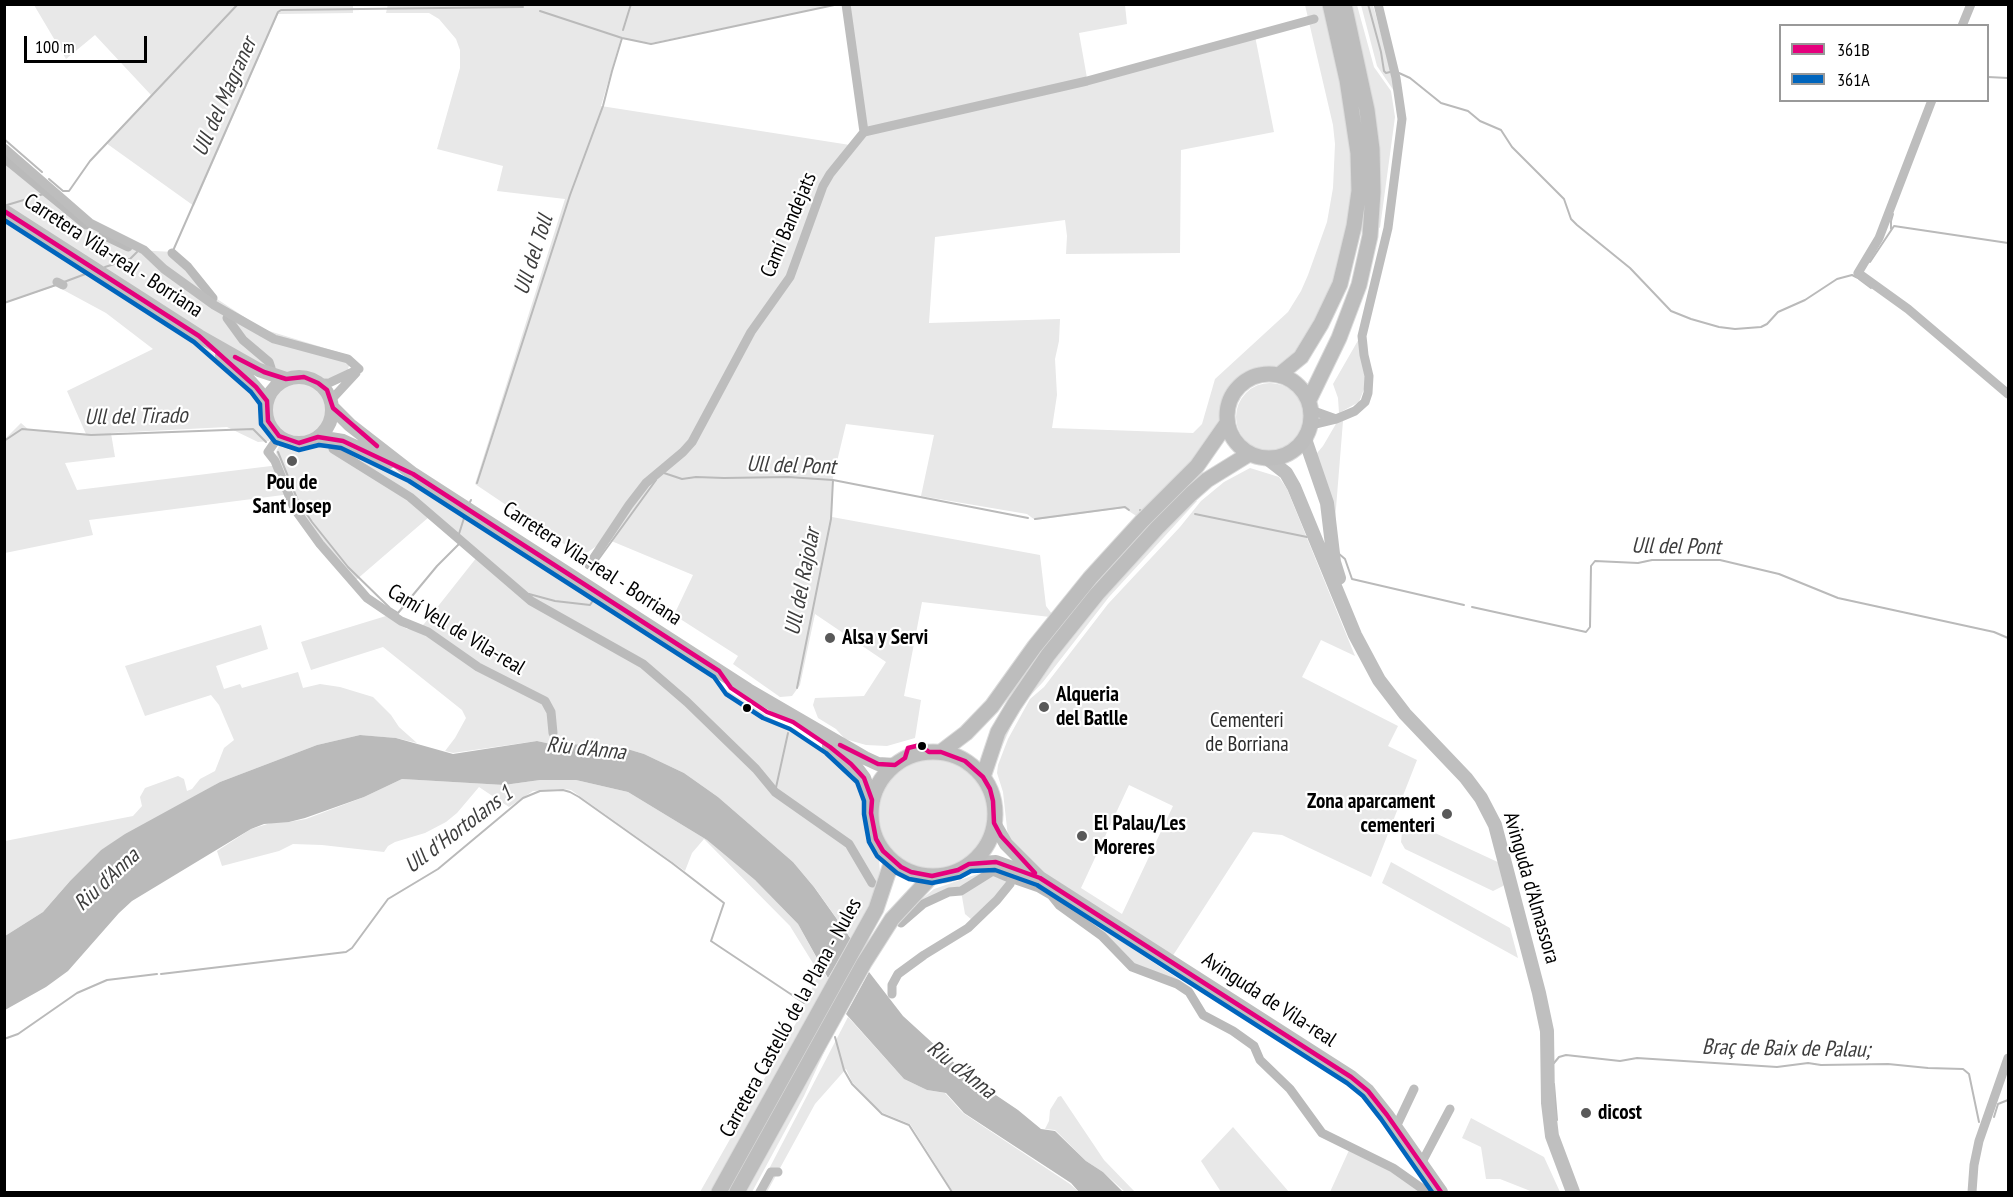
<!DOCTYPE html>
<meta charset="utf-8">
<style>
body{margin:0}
#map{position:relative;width:2013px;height:1197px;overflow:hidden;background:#fff;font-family:"PT Sans Narrow",sans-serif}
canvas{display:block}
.frame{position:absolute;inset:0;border:6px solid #000;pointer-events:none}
.legend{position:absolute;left:1779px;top:24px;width:210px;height:78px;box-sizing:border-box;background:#fff;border:2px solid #999;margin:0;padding:8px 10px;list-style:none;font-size:18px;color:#000}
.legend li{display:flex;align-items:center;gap:12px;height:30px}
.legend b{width:30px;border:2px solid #999}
.scale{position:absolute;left:24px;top:36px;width:123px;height:27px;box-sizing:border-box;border:3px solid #000;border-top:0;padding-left:8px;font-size:18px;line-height:21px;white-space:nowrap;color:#000;-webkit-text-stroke:4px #fff;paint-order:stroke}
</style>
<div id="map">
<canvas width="2013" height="1197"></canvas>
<div class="frame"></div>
<ul class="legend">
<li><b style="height:8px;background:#e5007d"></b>361B</li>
<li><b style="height:8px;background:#0065bd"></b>361A</li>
</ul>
<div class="scale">100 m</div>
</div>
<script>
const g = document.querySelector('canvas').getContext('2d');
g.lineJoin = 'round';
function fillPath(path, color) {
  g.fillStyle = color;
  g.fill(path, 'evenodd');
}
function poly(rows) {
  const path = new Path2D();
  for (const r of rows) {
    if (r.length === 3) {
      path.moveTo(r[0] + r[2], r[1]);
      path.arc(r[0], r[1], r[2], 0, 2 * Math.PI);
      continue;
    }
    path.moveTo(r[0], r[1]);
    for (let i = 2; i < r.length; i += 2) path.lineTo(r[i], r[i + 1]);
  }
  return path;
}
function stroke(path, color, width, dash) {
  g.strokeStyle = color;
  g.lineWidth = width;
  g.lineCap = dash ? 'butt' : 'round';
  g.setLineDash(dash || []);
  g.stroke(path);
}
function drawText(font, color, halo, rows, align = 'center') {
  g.font = font + ' "PT Sans Narrow",sans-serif';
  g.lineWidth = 4.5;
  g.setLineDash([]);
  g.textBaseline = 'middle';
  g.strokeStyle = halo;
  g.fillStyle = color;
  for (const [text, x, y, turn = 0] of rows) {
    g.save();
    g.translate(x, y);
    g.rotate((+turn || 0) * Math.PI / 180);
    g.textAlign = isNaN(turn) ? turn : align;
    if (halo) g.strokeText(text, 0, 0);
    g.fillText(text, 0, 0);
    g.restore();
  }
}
fillPath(poly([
 [388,4,835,5,651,43,621,38,601,106,850,145,840,158,785,280,689,442,659,467,598,545,588,552,579,554,475,484,565,199,497,191,503,166,437,149,460,68,460,50,456,39,439,19,429,13,386,13],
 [34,5,353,4,353,13,278,14,194,206,106,143,151,95,95,35,66,59],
 [848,5,1125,5,1127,24,1079,33,1087,78,1255,36,1274,132,1181,150,1180,253,1066,254,1067,236,1065,220,935,237,929,323,1060,319,1059,341,1055,359,1057,395,1052,428,1193,433,1202,424,1215,379,1288,312,1301,291,1308,275,1327,222,1333,188,1335,144,1333,125,1305,5,1324,5,1350,132,1352,198,1338,269,1321,313,1291,359,1278,366,1254,371,1237,381,1225,398,1221,418,1204,449,1138,517,1124,508,1035,520,1027,514,921,496,934,435,846,424,833,478,832,517,1040,555,1046,606,1052,614,1050,617,922,602,904,696,921,700,915,738,887,746,866,745,845,739,836,729,818,718,813,705,815,698,864,696,886,662,815,614,800,685,792,696,780,697,733,664,738,656,674,615,693,575,609,540,647,486,678,459,733,364,774,304,824,187,866,136],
 [1351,5,1357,5,1374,67,1391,91,1395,117,1380,228,1377,226],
 [1361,5,1373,5,1391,70,1394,91,1377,66],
 [4,157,87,225,135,250,174,252,202,280,214,297,258,326,269,331,351,356,348,370,339,378,320,379,312,374,286,373,252,363,5,204],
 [4,218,197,341,217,356,260,400,262,420,271,437,269,441,258,442,227,427,111,433,115,457,65,463,77,490,279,465,276,452,279,446,283,445,291,448,305,448,321,443,353,449,396,471,703,670,725,689,772,719,795,729,858,778,864,797,863,814,867,836,879,859,880,873,873,902,852,940,815,888,793,862,718,797,684,773,644,754,614,745,551,744,537,741,453,753,445,751,455,738,466,718,462,710,383,647,311,670,301,642,386,616,407,629,417,630,424,624,477,557,429,517,356,580,322,542,301,513,291,494,89,520,93,535,5,553,5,439,21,423,29,430,48,430,56,432,86,434,67,391,153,349,106,313,56,286,5,303],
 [1360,337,1366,384,1359,402,1339,413,1338,398,1333,384],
 [1270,417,34],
 [299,410,27],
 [1344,417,1343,421,1334,533,1312,459,1323,446,1337,422],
 [1250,468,1279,477,1287,489,1355,656,1321,640,1302,677,1398,726,1388,746,1417,760,1371,877,1282,835,1253,832,1172,957,1047,878,1008,837,1003,792,997,773,998,765,1008,739,1030,699,1044,687,1108,604,1180,527,1201,501,1224,482],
 [1129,785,1173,806,1122,914,1081,888],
 [1194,499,1197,501,1109,597,1043,682,1029,697,1012,724,996,760,1006,727,1023,699,1117,579],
 [261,625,268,649,216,666,224,689,240,684,242,688,298,672,303,688,320,684,340,687,373,697,391,715,399,727,417,743,396,738,360,735,317,745,220,782,101,850,69,882,43,912,5,936,5,841,133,816,142,806,140,797,145,788,178,776,184,779,187,791,192,789,200,779,215,771,224,748,234,740,219,705,211,695,145,716,125,666],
 [932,814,56],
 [402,779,504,785,540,780,576,780,628,792,707,840,755,880,798,924,828,979,780,1071,712,1192,700,1192,796,1023,819,973,790,926,704,839,692,853,685,871,571,790,564,789,533,791,509,807,479,787,457,813,446,822,425,833,395,842,388,846,384,852,322,845,293,844,279,851,222,866,217,851,251,829,274,822,289,822,306,819,364,797],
 [1407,820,1502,864,1506,882,1503,886,1493,891,1405,849,1401,842,1402,832],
 [1391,862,1510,928,1518,958,1382,883],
 [992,869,1010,874,1005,885,972,920,965,914,961,891,949,892,936,897,923,904,900,925,912,907,934,889],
 [1051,895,1192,988,1189,992,1177,984,1132,967,1102,935,1059,904],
 [848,1017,904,1079,927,1090,945,1093,963,1113,1070,1184,1079,1192,953,1192,910,1124,883,1113,875,1107,852,1082,846,1069,815,1104,767,1192,757,1192],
 [828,1044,804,1096,752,1192,745,1192],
 [1061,1096,1104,1160,1135,1192,1125,1192,1103,1172,1086,1161,1055,1130,1045,1129,1049,1121,1050,1110,1058,1097],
 [1471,1118,1544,1157,1560,1192,1533,1192,1500,1179,1486,1179,1481,1147,1462,1138],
 [1233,1127,1289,1192,1221,1192,1201,1161],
 [1350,1148,1393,1168,1425,1192,1330,1192]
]), '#e8e8e8');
fillPath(poly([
 [360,735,396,738,453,754,537,741,551,744,614,745,644,754,684,773,718,797,793,862,814,887,851,939,828,978,798,924,755,880,707,840,628,792,576,780,540,780,504,785,402,779,364,797,305,818,289,822,264,824,251,829,132,901,119,913,68,971,46,987,5,1010,5,936,43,912,70,881,101,850,125,834,220,782,317,745],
 [869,972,903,1016,972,1079,1018,1110,1041,1129,1055,1131,1086,1161,1103,1172,1123,1192,1079,1192,1071,1183,964,1113,946,1093,927,1090,904,1079,846,1014]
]), '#bababa');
stroke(poly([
 [1368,4,1381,52,1384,71,1386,73,1390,72],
 [540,11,622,38,651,44,839,4],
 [623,30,631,4],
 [1399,73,1410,78,1441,103,1468,111,1480,121,1501,130,1512,147,1564,199,1571,219,1577,225,1630,268,1671,311,1691,319,1719,327,1735,329,1761,327,1767,324,1778,312,1805,300,1837,279,1852,275,1858,278],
 [1988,77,2008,78],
 [4,139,42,172],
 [49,179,63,191,69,191,90,161,238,4],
 [7,205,47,193],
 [1891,229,1891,221,1893,214],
 [172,253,278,12,281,10,523,7],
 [1870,262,1894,226,2008,243],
 [105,267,130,259,137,252],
 [1859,279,1871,288],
 [64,282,88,273],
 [4,303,56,285],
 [4,441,22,429,91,435,253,429,266,442],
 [278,452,298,501,312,522,348,567,390,608,398,613,437,566,462,541],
 [664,473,682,479,696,477,724,478,788,477,833,480,1028,518],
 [477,483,570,195,603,106,612,71,622,38],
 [470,502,471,500],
 [1140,510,1141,511],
 [1195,514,1307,537],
 [1035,519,1125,507,1129,510],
 [458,537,465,515],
 [1338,553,1345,559,1352,579,1464,605],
 [598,560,656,480],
 [526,597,529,594,555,601,590,605,594,599],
 [1472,607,1586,632,1590,627,1591,566,1595,561,1638,563,1652,560,1720,560,1779,574,1838,598,1994,632,2008,638],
 [797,688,831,519,833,480],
 [775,792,788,733],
 [161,974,346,952,352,948,388,899,438,869,523,798,540,791,563,790,570,792,579,797,672,863,724,903,711,941,804,1003],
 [835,1037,844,1070,852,1084,882,1114,909,1125,952,1192],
 [4,1039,18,1034,77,993,107,980,157,974],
 [1554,1063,1559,1057,1566,1055,1620,1061,1637,1058,1777,1067,1808,1063,1821,1065,1888,1064,1928,1068,1963,1069,1969,1074,1979,1122],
 [1554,1084,1557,1120],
 [1994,1117,1998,1104,2008,1100]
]), '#bababa', 2);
stroke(poly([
 [4,158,86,225],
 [103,235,128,247],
 [172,253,188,267,213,298],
 [227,318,243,340,269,362,271,368],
 [333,449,410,497,531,601,643,664,687,702,756,769,775,792,849,844,872,883],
 [1016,880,1039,888,1051,895,1059,905,1102,936,1132,967,1177,984,1189,992,1203,1015,1233,1031,1254,1046,1260,1060,1290,1089,1322,1133,1393,1168,1427,1192],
 [901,923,923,904,949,892,961,891,993,871,1007,877]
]), '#bababa', 9);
const primary = poly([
 [1269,416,42],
 [1279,375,1301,357,1321,324,1340,284,1354,226,1359,191,1358,153,1347,80,1330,4],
 [1309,400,1339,338,1359,285,1370,236,1373,192,1372,149,1367,110,1344,4],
 [941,752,966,733,992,706,1035,646,1090,578,1142,521,1197,466,1227,423],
 [933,814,62],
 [983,777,998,732,1014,705,1048,655,1097,594,1157,528,1191,494,1207,480,1249,454],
 [719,1192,876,909,892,861],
 [737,1192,864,963,892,919,932,876]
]);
stroke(primary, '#dbdbdb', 17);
stroke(poly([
 [846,4,864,132],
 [1962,26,1971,4],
 [1932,100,1879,238,1858,273,1908,309,2008,394],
 [4,148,90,223,144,250,164,269,214,305,274,339,348,359,359,369],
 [57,282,63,285],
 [318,383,329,383,359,369],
 [331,400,356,373],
 [1336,419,1355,411,1365,402,1368,393,1369,376,1364,355,1362,336,1388,228,1402,119,1396,78,1378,4],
 [1311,425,1336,419,1311,410],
 [279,436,268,452,275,461,294,508,320,544,367,598,401,621,428,632,478,667,545,701,551,712,553,733],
 [589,565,629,505,646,483,683,452,692,442,751,332,790,277,823,186,830,174,864,132,1087,81,1314,19],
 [892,994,892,985,898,974,924,955,968,928,997,900,1010,884,1015,869],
 [1396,1127,1414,1089],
 [1421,1164,1450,1109],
 [760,1192,771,1172,778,1172],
 [1972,1192,1974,1165,1979,1141,2008,1058]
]), '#bdbdbd', 9);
stroke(poly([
 [4,211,199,336,259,370,286,379],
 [222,356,247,378,267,401],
 [299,410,33],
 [333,408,350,425,413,474,748,690,865,758,878,764,895,765],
 [318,437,343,441,389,462],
 [1305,439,1327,503,1334,562,1339,578],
 [1268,459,1286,473,1294,487,1355,635,1379,680,1405,714,1466,778,1481,798,1495,825,1539,993,1547,1031,1548,1103,1552,1136,1573,1192],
 [829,746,858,770,864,778,872,800],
 [994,823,1006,844,1040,878,1351,1077,1368,1091,1387,1115,1441,1192],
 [969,864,996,862,1035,876]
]), '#bfbfbf', 14);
stroke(primary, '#bdbdbd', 15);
stroke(poly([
 [4,211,199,336,256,387,267,401,268,421,279,436,299,443,318,437,343,441,413,474,719,671,731,688,767,712,793,722,830,747,851,764,864,778,872,800,871,813,876,839,883,851,901,867,911,872,932,876,958,870,969,864,996,862,1040,878,1351,1077,1368,1091,1387,1115,1441,1192],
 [235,357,264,372,286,379,304,377,318,383,327,390,333,408,377,446],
 [840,745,878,764,895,765,905,758,908,748,920,745,929,752,941,752,965,761,983,777,990,789,993,801,994,823,1001,836,1035,873]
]), '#e5007d', 4.5);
stroke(poly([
 [4,220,194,342,251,392,260,404,261,424,275,442,299,450,319,445,341,448,409,481,714,677,726,694,763,718,790,729,826,753,857,782,864,801,864,814,869,842,877,856,897,873,909,879,932,883,960,877,971,871,995,870,1037,885,1347,1083,1363,1096,1381,1119,1432,1192]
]), '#0065bd', 4.5);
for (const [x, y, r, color] of [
 [292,461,6,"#595959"],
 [830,638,6,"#595959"],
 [1044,707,6,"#595959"],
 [747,708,5,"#000"],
 [922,746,5,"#000"],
 [1447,814,6,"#595959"],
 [1082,836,6,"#595959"],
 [1586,1113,6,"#595959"]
]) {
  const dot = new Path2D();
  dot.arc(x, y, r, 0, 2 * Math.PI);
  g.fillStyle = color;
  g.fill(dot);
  stroke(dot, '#fff', 2);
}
drawText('21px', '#000', '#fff', [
 ["Camí Bandejats",789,225,-67],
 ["Carretera Vila-real - Borriana",113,256,33],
 ["Carretera Vila-real - Borriana",592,564,33],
 ["Camí Vell de Vila-real",456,630,31],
 ["Avinguda d'Almassora",1531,888,74],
 ["Avinguda de Vila-real",1269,1000,33],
 ["Carretera Castelló de la Plana - Nules",791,1018,-61]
]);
drawText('bold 21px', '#000', '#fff', [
 ["Pou de",292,483,"center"],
 ["Sant Josep",292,507,"center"],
 ["Alsa y Servi",842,638],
 ["Alqueria",1056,695],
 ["del Batlle",1056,719],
 ["Zona aparcament",1435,802,"right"],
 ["cementeri",1435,826,"right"],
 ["El Palau/Les",1094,824],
 ["Moreres",1094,848],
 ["dicost",1598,1113]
], 'left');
drawText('21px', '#2c2c2c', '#fff', [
 ["Cementeri",1247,721],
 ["de Borriana",1247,745]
]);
drawText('italic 22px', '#3d3d3d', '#fff', [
 ["Ull del Magraner",225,97,-66],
 ["Ull del Toll",534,255,-72],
 ["Ull del Tirado",136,417,-1],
 ["Ull del Pont",791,466,2],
 ["Ull del Pont",1676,547,1],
 ["Ull del Rajolar",803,582,-79],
 ["Riu d'Anna",586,749,6],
 ["Ull d'Hortolans 1",459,830,-37],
 ["Riu d'Anna",107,880,-43],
 ["Braç de Baix de Palau;",1786,1049,1],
 ["Riu d'Anna",961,1070,38]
]);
</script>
